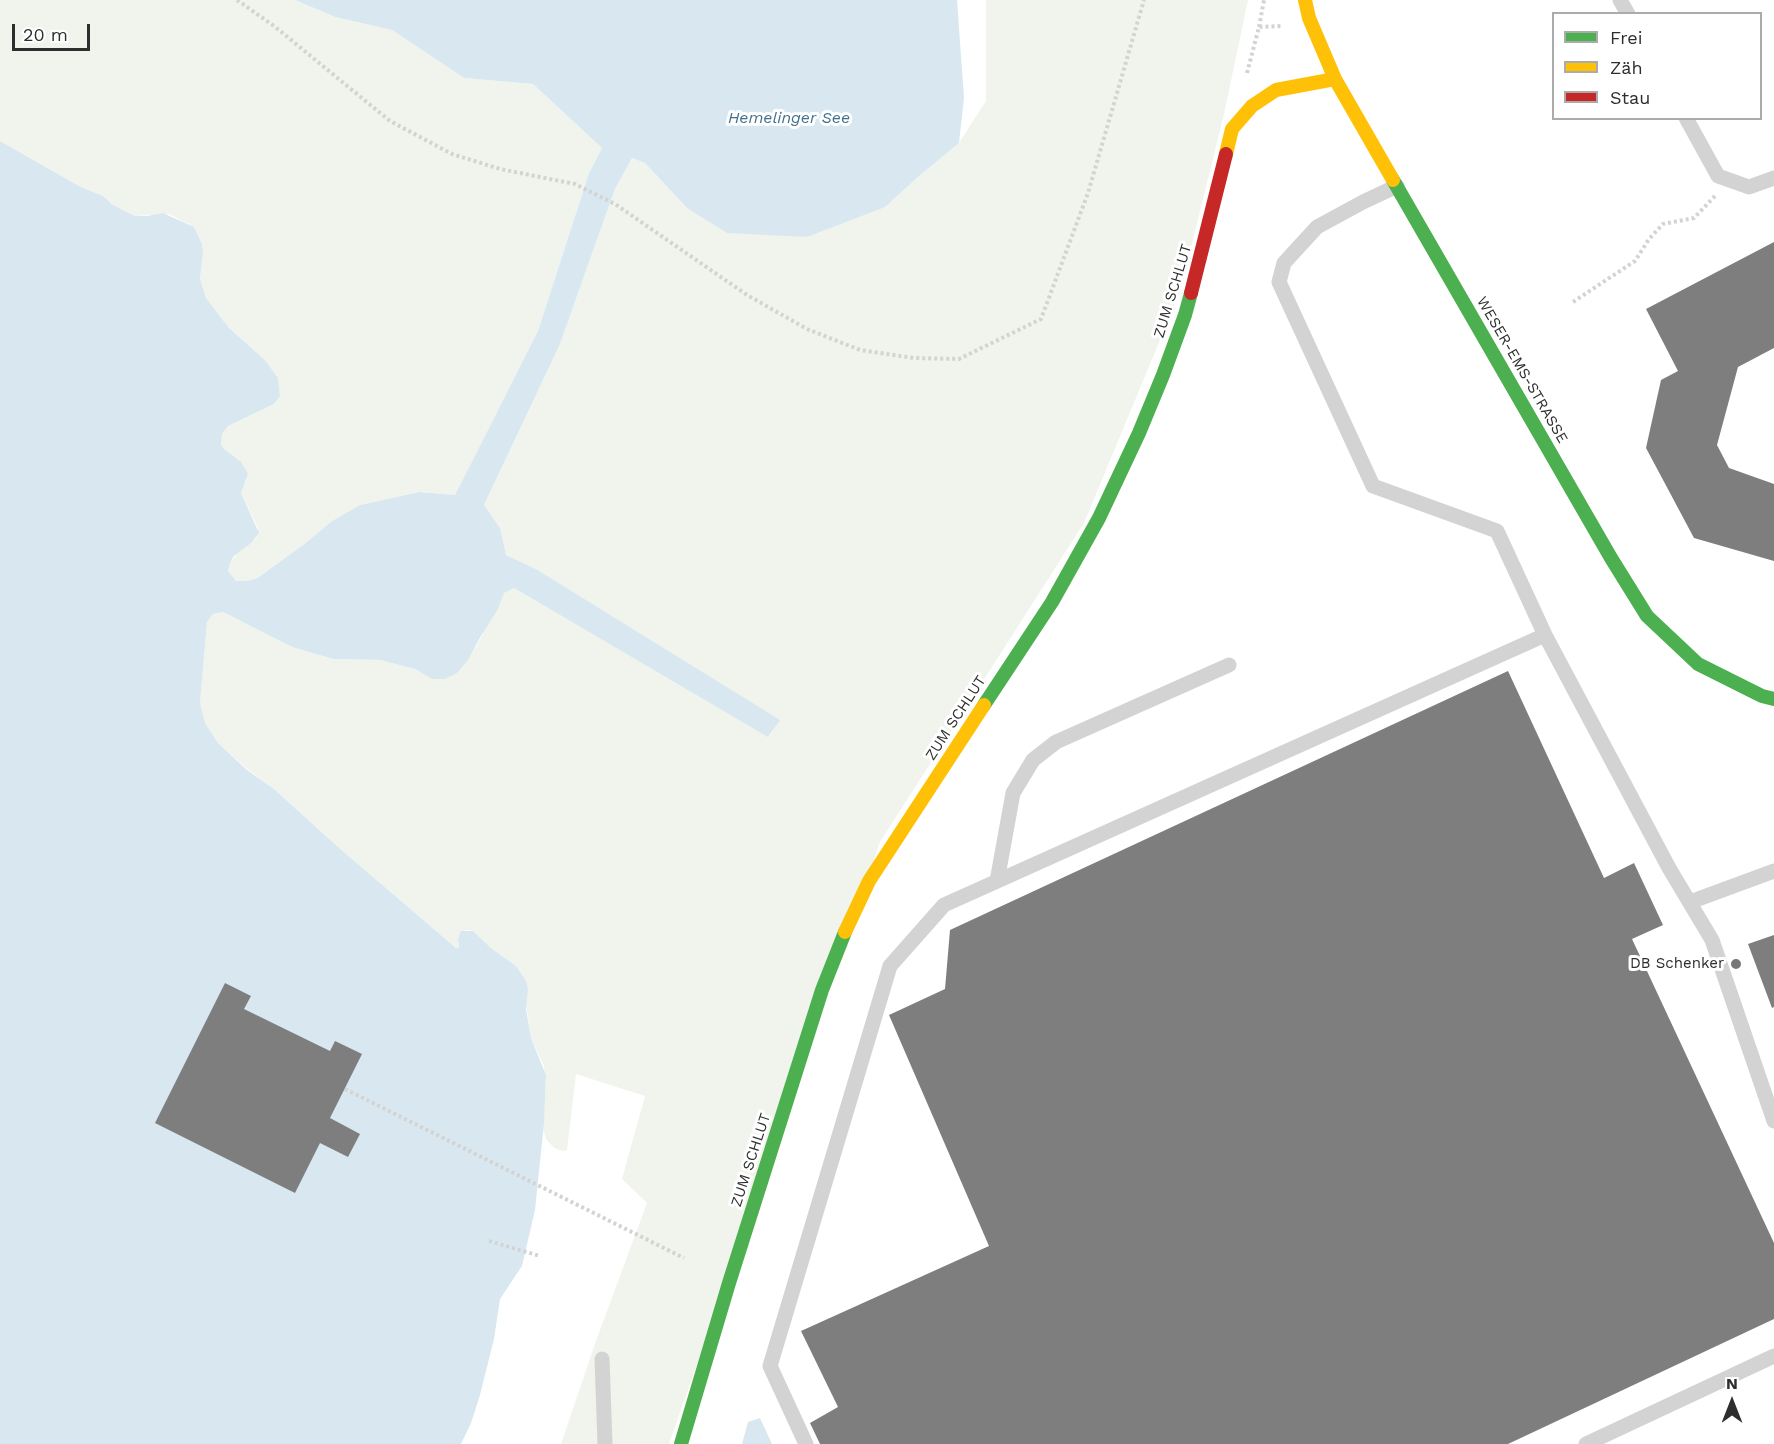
<!DOCTYPE html>
<meta charset="utf-8">
<style>
body{margin:0}
#map{position:relative;width:1774px;height:1444px;overflow:hidden;background:#fff;font-family:"Work Sans",sans-serif}
canvas{display:block}
.legend{position:absolute;left:1552px;top:12px;width:210px;height:108px;box-sizing:border-box;background:#fff;border:2px solid #ababab;margin:0;padding:8px 10px;list-style:none;font-size:18px;color:#2e2e2e}
.legend li{display:flex;align-items:center;gap:12px;height:30px}
.legend b{width:30px;border:2px solid #ababab}
.north{position:absolute;left:1702px;top:1372px;width:60px;height:60px;-webkit-text-stroke:4px #fff;paint-order:stroke;rotate:0deg;font-size:16px;font-weight:700;line-height:24px;text-align:center;color:#2e2e2e}
.north::after{content:'';display:block;margin:auto;width:21px;height:27px;background:#2e2e2e;clip-path:polygon(50% 0,100% 100%,50% 72%,0 100%)}
.scale{position:absolute;left:12px;top:24px;width:78px;height:27px;box-sizing:border-box;border:3px solid #2e2e2e;border-top:0;padding-left:8px;font-size:18px;line-height:21px;white-space:nowrap;color:#2e2e2e;-webkit-text-stroke:4px #fff;paint-order:stroke}
</style>
<div id="map">
<canvas width="1774" height="1444"></canvas>
<ul class="legend">
<li><b style="height:8px;background:#4caf50"></b>Frei</li>
<li><b style="height:8px;background:#ffc107"></b>Zäh</li>
<li><b style="height:8px;background:#c62828"></b>Stau</li>
</ul>
<div class="north">N</div>
<div class="scale">20 m</div>
</div>
<script>
const g = document.querySelector('canvas').getContext('2d');
g.lineJoin = 'round';
function fillPath(path, color) {
  g.fillStyle = color;
  g.fill(path, 'evenodd');
}
function poly(rows) {
  const path = new Path2D();
  for (const r of rows) {
    path.moveTo(r[0], r[1]);
    for (let i = 2; i < r.length; i += 2) path.lineTo(r[i], r[i + 1]);
  }
  return path;
}
function stroke(path, color, width, dash) {
  g.strokeStyle = color;
  g.lineWidth = width;
  g.lineCap = dash ? 'butt' : 'round';
  g.setLineDash(dash || []);
  g.stroke(path);
}
function drawText(font, color, halo, rows, align = 'center') {
  g.font = font + ' "Work Sans",sans-serif';
  g.lineWidth = 6;
  g.setLineDash([]);
  g.textBaseline = 'middle';
  g.strokeStyle = halo;
  g.fillStyle = color;
  for (const [text, x, y, turn = 0] of rows) {
    g.save();
    g.translate(x, y);
    g.rotate((+turn || 0) * Math.PI / 180);
    g.textAlign = isNaN(turn) ? turn : align;
    if (halo) g.strokeText(text, 0, 0);
    g.fillText(text, 0, 0);
    g.restore();
  }
}
fillPath(poly([
 [0,0,295,0,335,17,392,30,464,78,533,84,602,148,589,173,538,331,455,495,419,492,360,505,332,521,303,545,256,578,247,581,236,581,232,578,228,571,230,563,239,551,257,537,258,528,241,493,243,485,247,480,221,444,222,434,228,426,274,404,280,396,278,378,265,360,229,328,206,298,200,279,203,253,202,244,194,227,169,214,135,216,113,205,103,196,79,186,0,141],
 [986,0,1248,0,1224,114,1180,292,1084,523,880,842,669,1444,561,1444,596,1341,647,1203,622,1179,645,1096,576,1074,567,1150,563,1151,554,1148,546,1139,543,1129,546,1082,544,1066,531,1038,526,1004,516,966,491,948,473,931,466,930,458,939,459,948,456,948,338,847,274,789,247,769,218,743,205,723,200,703,207,622,213,614,223,612,292,647,333,659,380,660,415,669,432,679,457,673,476,647,504,592,514,588,769,737,779,720,536,569,506,555,500,528,484,505,560,344,615,189,632,158,645,163,687,208,885,207,919,176,959,143,986,101]
]), '#f0f4ec');
fillPath(poly([
 [295,0,957,0,964,98,959,143,919,176,885,207,807,237,727,233,687,208,645,163,632,158,615,189,560,344,484,505,500,528,506,555,536,569,780,720,768,737,514,588,504,593,498,609,481,636,468,660,457,673,445,679,432,679,415,669,380,660,333,659,292,647,223,612,213,614,207,622,200,703,205,723,218,743,247,770,274,789,338,847,456,948,459,948,458,939,461,931,473,931,491,948,516,966,526,981,528,989,526,1009,531,1038,546,1075,544,1123,535,1210,522,1266,500,1299,494,1339,480,1395,471,1423,461,1444,0,1444,0,141,79,186,103,196,113,205,135,216,147,216,163,213,194,227,202,244,203,253,200,279,206,298,229,328,265,360,278,378,280,396,274,404,228,426,222,434,221,444,224,449,241,462,248,474,241,493,259,533,251,543,234,556,230,563,228,571,236,581,247,581,257,578,303,545,332,521,360,505,419,492,455,495,538,331,589,173,602,148,533,84,464,78,392,30,335,17],
 [760,1418,772,1444,742,1444,748,1422]
]), '#d9e8f0');
fillPath(poly([
 [1774,242,1774,348,1738,367,1717,445,1729,468,1774,484,1774,561,1694,538,1646,448,1661,380,1678,371,1646,309],
 [1508,671,1604,878,1634,863,1663,925,1632,939,1774,1243,1774,1319,1508,1444,820,1444,810,1423,838,1407,801,1331,989,1246,889,1015,945,989,950,930],
 [1774,935,1774,1007,1772,1008,1748,944],
 [225,983,251,996,244,1009,330,1051,335,1041,362,1054,330,1118,360,1134,348,1157,320,1143,295,1193,155,1123]
]), '#7e7e7e');
stroke(poly([
 [237,0,274,26,390,121,452,154,500,169,575,184,615,204,747,295,807,329,860,350,914,358,959,359,1041,319,1088,193,1144,0],
 [1259,27,1264,0],
 [1247,73,1259,27,1282,26],
 [1573,302,1635,261,1649,239,1663,224,1694,218,1715,196],
 [345,1089,684,1258],
 [489,1241,540,1256]
]), '#d3d3d3', 4, [3, 3]);
stroke(poly([
 [1620,0,1628,14],
 [1686,118,1718,176,1749,187,1774,178],
 [1397,186,1363,202,1317,227,1284,263,1279,282,1373,486,1497,531,1545,635,1669,868,1712,940,1774,1121],
 [997,881,1013,793,1033,760,1056,742,1229,665],
 [1690,902,1774,871],
 [602,1359,605,1444],
 [806,1444,770,1366,890,966,944,905,1545,635],
 [1586,1444,1774,1356]
]), '#d3d3d3', 15);
stroke(poly([
 [1393,180,1611,558,1647,616,1698,664,1762,696,1774,699],
 [984,705,1052,602,1099,518,1139,433,1163,375,1185,315,1191,293],
 [681,1444,729,1283,822,990,845,932]
]), '#4caf50', 14);
stroke(poly([
 [1305,0,1309,18,1335,79,1393,180],
 [1226,154,1232,129,1252,106,1276,90,1335,79],
 [845,932,869,881,984,705]
]), '#ffc107', 14);
stroke(poly([
 [1191,293,1226,154]
]), '#c62828', 14);
for (const [x, y, r, color] of [
 [1736,964,6,"#777"]
]) {
  const dot = new Path2D();
  dot.arc(x, y, r, 0, 2 * Math.PI);
  g.fillStyle = color;
  g.fill(dot);
  stroke(dot, '#fff', 2);
}
drawText('15px', '#2e2e2e', '#fff', [
 ["ZUM SCHLUT",1173,291,-73],
 ["WESER-EMS-STRASSE",1522,370,60],
 ["ZUM SCHLUT",956,718,-57],
 ["ZUM SCHLUT",751,1160,-72]
]);
drawText('15px', '#2e2e2e', '#fff', [
 ["DB Schenker",1724,964]
], 'right');
drawText('italic 16px', '#40708c', '#fff', [
 ["Hemelinger See",789,118]
]);
</script>
